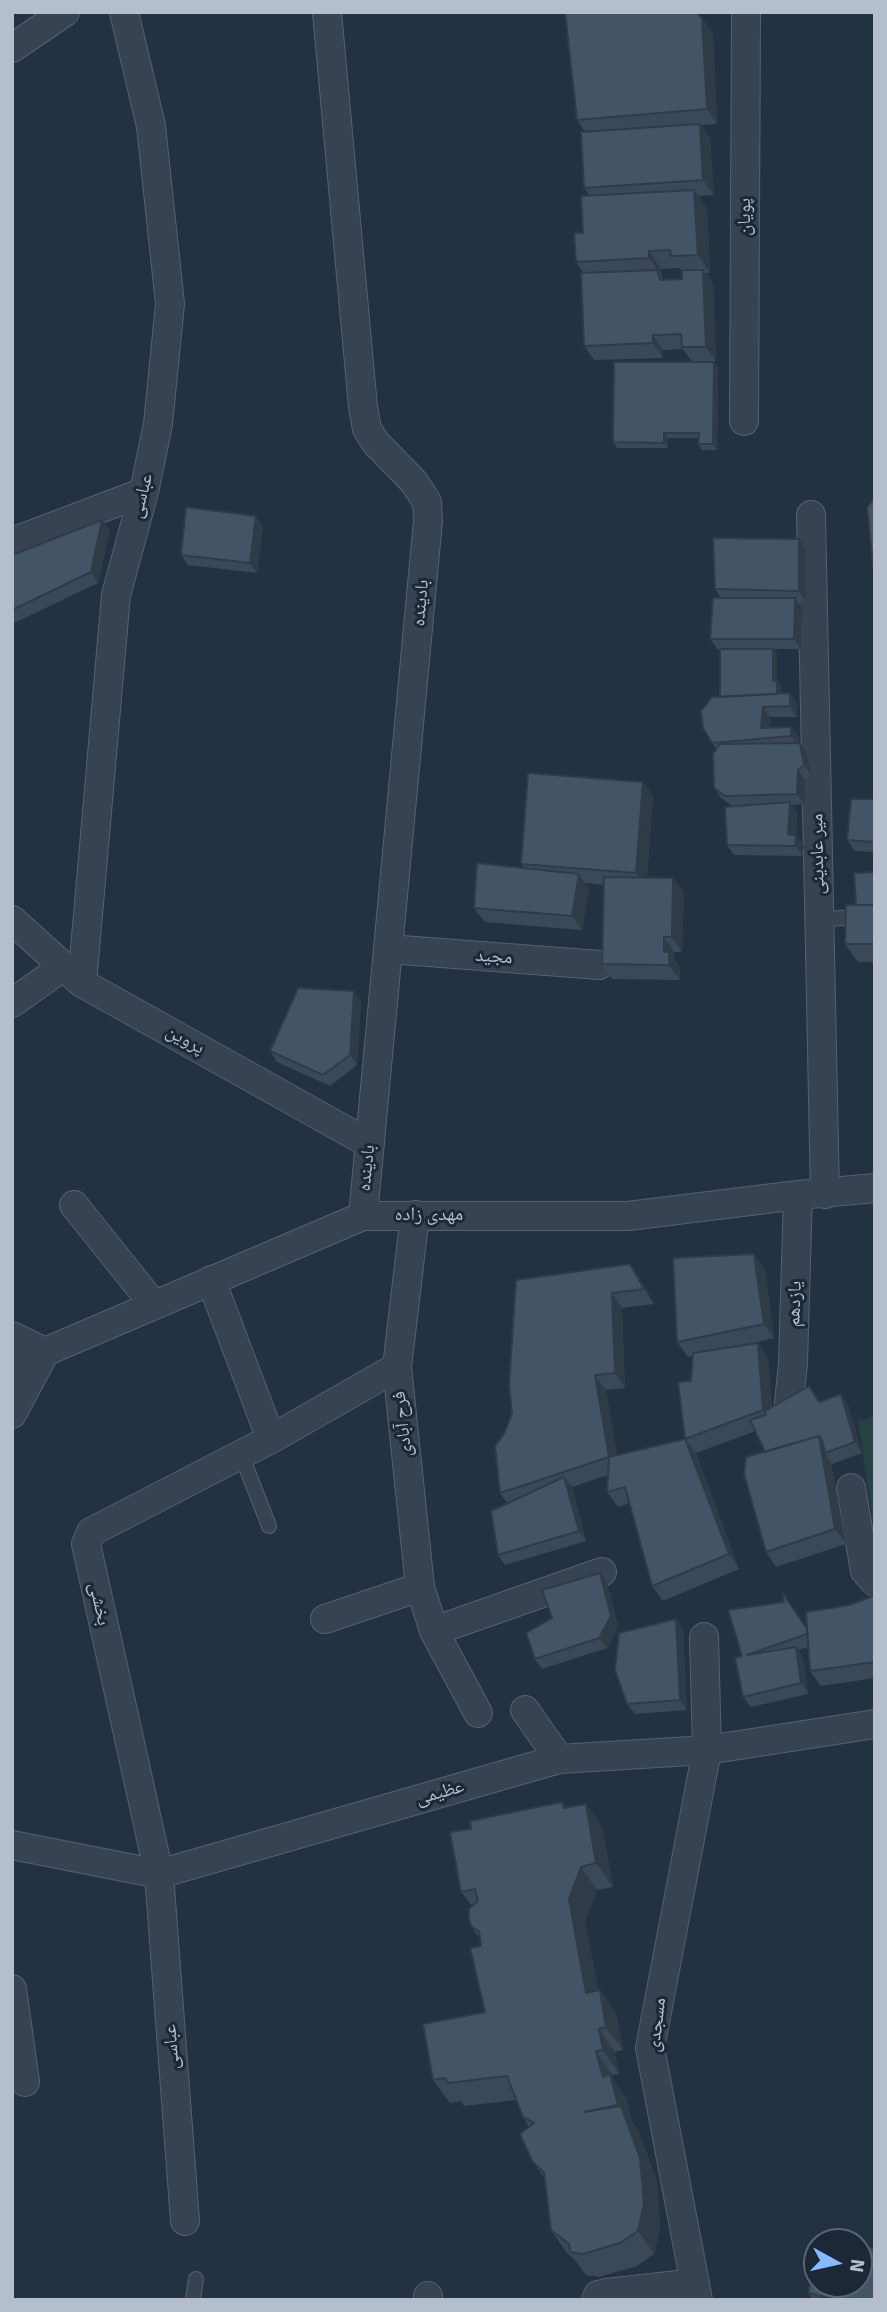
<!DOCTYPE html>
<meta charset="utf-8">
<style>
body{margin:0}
#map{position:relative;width:887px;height:2312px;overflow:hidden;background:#233243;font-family:Signika,sans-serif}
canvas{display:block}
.frame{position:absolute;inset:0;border:14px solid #b4becc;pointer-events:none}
.north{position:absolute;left:803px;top:2228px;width:70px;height:70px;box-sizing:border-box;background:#1c2837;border:2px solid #596473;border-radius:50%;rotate:98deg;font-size:19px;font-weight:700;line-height:28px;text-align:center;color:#b4becc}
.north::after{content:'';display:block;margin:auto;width:24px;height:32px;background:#86b9ff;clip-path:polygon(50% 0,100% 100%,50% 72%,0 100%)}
</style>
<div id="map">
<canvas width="887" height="2312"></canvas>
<div class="frame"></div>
<div class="north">N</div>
</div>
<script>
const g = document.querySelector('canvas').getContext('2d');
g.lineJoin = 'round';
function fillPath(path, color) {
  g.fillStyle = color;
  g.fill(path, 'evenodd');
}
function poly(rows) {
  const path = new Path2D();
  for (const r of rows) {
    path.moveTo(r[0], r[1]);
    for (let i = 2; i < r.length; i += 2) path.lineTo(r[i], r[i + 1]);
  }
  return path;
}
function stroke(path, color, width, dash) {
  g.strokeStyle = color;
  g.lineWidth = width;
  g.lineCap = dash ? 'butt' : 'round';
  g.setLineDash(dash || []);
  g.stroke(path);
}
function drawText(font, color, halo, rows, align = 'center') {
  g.font = font + ' Signika,"Noto Naskh Arabic",sans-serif';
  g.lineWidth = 6;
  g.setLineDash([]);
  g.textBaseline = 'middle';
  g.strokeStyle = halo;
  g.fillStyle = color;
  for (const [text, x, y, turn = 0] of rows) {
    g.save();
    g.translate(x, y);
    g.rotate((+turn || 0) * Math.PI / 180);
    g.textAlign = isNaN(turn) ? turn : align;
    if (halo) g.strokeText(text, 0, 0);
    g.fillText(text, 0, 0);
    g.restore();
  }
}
fillPath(poly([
 [875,1416,875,1539,858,1421]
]), '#254143');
const service = poly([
 [819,920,875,915],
 [241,1454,269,1526],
 [193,2300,196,2279]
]);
const minor = poly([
 [327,12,363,407,367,429,376,443,414,482,427,502,428,521,363,1216],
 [12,48,65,12],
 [744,421,746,12],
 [811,515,825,1194],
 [12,542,144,492],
 [12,920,82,983,370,1144],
 [389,949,599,965],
 [82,983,116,595,144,492,158,424,170,304,151,126,124,12],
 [12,1003,64,966],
 [74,1205,154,1305],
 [415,1215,397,1367,420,1587,434,1631,478,1713],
 [211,1280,271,1439],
 [12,1336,45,1352],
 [12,1366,363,1216,628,1216,798,1195,875,1188],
 [788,1413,793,1363,798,1195],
 [12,1414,45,1352],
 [851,1488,865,1571,875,1582],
 [325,1619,420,1587],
 [434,1631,602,1572],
 [525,1710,559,1759],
 [12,1845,159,1874,559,1759,707,1750,875,1724],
 [12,1989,25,2082],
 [185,2221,159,1874,86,1544,91,1532,271,1439,397,1367],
 [428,2300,428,2296],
 [596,2300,598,2295,607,2293,695,2283],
 [698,2300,650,2048,707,1750,704,1637]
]);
stroke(service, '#55616f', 16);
stroke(minor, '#55616f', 30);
stroke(service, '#374352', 14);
stroke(minor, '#374352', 28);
fillPath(poly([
 [713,33,717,124,701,125,710,138,714,195,698,196,707,208,710,273,706,273,713,284,716,361,692,362,683,349,663,350,663,358,594,360,584,346,583,273,576,262,590,196,584,188,585,132,577,120],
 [679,268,682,272,682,279,663,280,661,276,662,276,661,269],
 [714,362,718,368,717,450,702,450,698,444,698,438,668,438,668,448,617,448,613,442],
 [263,526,257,573,188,565,181,555],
 [110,530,98,583,12,624,12,555],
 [806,550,806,601,797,601,802,608,801,649,773,649,777,654,777,681,781,687,781,694,790,693,797,704,797,717,770,717,769,727,799,737,798,743,807,753,811,775,805,780,804,804,791,805,797,812,796,836,804,846,802,856,734,855,727,845,732,806,721,798,714,788,716,749,703,728,720,697,720,649,717,649,710,639,721,598,715,589],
 [643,782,653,796,647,877,673,878,684,892,682,952,674,952,674,959,680,967,680,980,612,979,602,964,604,885,585,883,589,889,582,930,485,922,474,908,524,868,521,864],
 [875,799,875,852,855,851,847,840],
 [875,872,875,962,858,962,845,944,856,905],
 [361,1001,357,1065,330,1086,277,1062,270,1051],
 [630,1264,640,1279,654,1304,622,1308,625,1388,606,1390,617,1455,685,1439,693,1356,688,1357,677,1342,765,1269,774,1338,736,1347,768,1358,772,1408,819,1401,841,1394,848,1405,862,1453,832,1464,831,1463,846,1544,776,1567,766,1552,765,1452,756,1431,696,1453,739,1569,663,1601,652,1586,630,1503,618,1507,607,1492,608,1475,572,1487,586,1541,505,1565,498,1555,507,1503,500,1493,495,1446],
 [607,1583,618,1626,607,1648,542,1669,535,1659,552,1618],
 [875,1595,875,1678,821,1686,810,1671,808,1647,798,1650,803,1658,808,1694,751,1707,743,1697,742,1656,807,1629,850,1605],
 [676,1619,683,1629,687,1710,635,1714,627,1704],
 [562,1802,566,1808,586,1804,602,1827,613,1887,597,1890,585,1922,598,1990,600,1990,616,2013,623,2050,615,2052,619,2074,612,2075,614,2081,626,2098,632,2122,638,2130,657,2181,660,2228,654,2254,637,2266,599,2277,586,2275,574,2259,567,2253,551,2230,545,2179,532,2161,529,2127,523,2117,516,2100,464,2106,461,2101,450,2103,433,2080,485,2012,480,1939,472,1927,472,1906,461,1892,471,1829],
 [808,2293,875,2300,813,2300]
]), '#3a4859');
fillPath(poly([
 [702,18,713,33,717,124,707,109],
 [700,124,710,138,714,195,703,180],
 [694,190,707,208,710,273,698,255],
 [649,251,661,269,662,276,649,258],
 [703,270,713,284,716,361,706,347],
 [653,335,663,350,663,358,653,343],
 [714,362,718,368,717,450,713,444],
 [664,433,668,438,668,448,664,443],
 [256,516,263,526,257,573,250,563],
 [102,520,110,530,98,583,91,572],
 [799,539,806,550,806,601,799,591],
 [795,598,802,608,801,649,794,639],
 [773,649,777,654,777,687,773,681],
 [777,681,781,687,781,703,777,698],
 [790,693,797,704,797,717,790,706],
 [763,707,770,717,768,738,761,728],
 [791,727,799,737,798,746,791,736],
 [800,743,807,753,811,775,804,765],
 [798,770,805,780,804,804,797,794],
 [643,782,653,796,646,888,636,873],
 [790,802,797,812,796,839,796,836,804,846,802,856,788,834],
 [579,874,589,889,582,930,572,916],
 [673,878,684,892,682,952,672,937],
 [664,937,674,952,674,959,680,967,680,980,669,965,664,952],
 [354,991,361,1001,357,1065,350,1055],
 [754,1254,765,1269,774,1338,764,1324],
 [630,1264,640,1279,654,1304,644,1289],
 [612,1293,622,1308,625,1388,615,1373],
 [758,1343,768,1358,773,1425,763,1410],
 [595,1375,606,1390,620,1472,609,1457],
 [841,1394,848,1405,862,1453,855,1442],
 [819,1436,829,1450,825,1453,831,1463,846,1544,835,1529],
 [685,1439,696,1453,739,1569,729,1554],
 [564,1477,572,1487,586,1541,579,1531],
 [600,1573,607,1583,618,1626,607,1648,599,1638],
 [676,1619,683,1629,687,1710,680,1700],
 [796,1647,803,1658,808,1694,801,1683],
 [586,1804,602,1827,613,1887,596,1863],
 [581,1867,597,1890,585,1922,603,2016,586,1993,569,1899],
 [600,1990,616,2013,623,2050,606,2027],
 [599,2029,615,2052,619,2074,603,2050],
 [596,2051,612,2075,614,2081,626,2098,632,2122,638,2130,657,2181,660,2228,654,2254,638,2231,625,2115,618,2105,603,2077]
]), '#303b48');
const building = poly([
 [565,12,696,12,702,18,707,109,577,120,565,12],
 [700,124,703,180,584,188,581,132,700,124],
 [694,190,698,255,671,256,670,250,649,251,649,258,576,262,574,233,583,233,581,196,694,190],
 [657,270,660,280,682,279,682,270,703,270,706,347,682,347,681,334,653,335,653,343,584,346,581,273,657,270],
 [614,362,714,362,713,444,698,444,699,433,664,433,664,443,613,442,614,362],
 [875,498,875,568,873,566,867,507,875,498],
 [186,507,256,516,250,563,181,555,186,507],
 [102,520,91,572,12,610,12,555,102,520],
 [713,538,799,539,799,591,715,589,713,538],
 [713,598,795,598,794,639,710,639,713,598],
 [720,649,773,649,773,681,777,681,777,694,720,697,720,649],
 [790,693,790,706,763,707,761,728,791,727,791,736,712,743,703,728,701,711,712,697,790,693],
 [800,743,804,765,798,770,797,794,725,796,714,788,713,754,720,744,800,743],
 [528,773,643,782,636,873,521,864,528,773],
 [851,799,875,799,875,842,847,840,851,799],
 [790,802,788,834,796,836,795,846,727,845,725,807,790,802],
 [477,863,579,874,572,916,474,908,477,863],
 [875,872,875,905,856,905,854,873,875,872],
 [604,877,673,878,672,937,664,937,664,952,669,952,669,965,602,964,604,877],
 [846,905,875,905,875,944,845,944,846,905],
 [298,988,354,991,350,1055,323,1075,270,1051,298,988],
 [754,1254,764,1324,677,1342,673,1258,754,1254],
 [630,1264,644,1289,612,1293,615,1373,595,1375,609,1457,685,1439,729,1554,652,1586,625,1487,607,1492,609,1457,500,1493,495,1446,504,1434,512,1413,509,1385,516,1280,630,1264],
 [758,1343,763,1410,685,1439,678,1382,691,1381,693,1353,758,1343],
 [809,1386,819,1402,841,1394,855,1442,825,1453,822,1440,819,1436,765,1452,750,1420,766,1415,765,1411,809,1386],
 [819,1436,835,1529,766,1552,744,1474,746,1457,819,1436],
 [564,1477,579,1531,498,1555,491,1511,564,1477],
 [600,1573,611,1616,599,1638,535,1659,526,1633,552,1618,542,1590,600,1573],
 [782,1592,807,1629,807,1634,747,1655,796,1647,801,1683,743,1697,735,1658,742,1656,728,1610,784,1602,782,1592],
 [875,1595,875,1662,810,1671,806,1612,850,1605,875,1595],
 [676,1619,680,1700,627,1704,615,1670,619,1633,676,1619],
 [562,1802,564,1808,586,1804,596,1863,581,1867,569,1899,586,1993,600,1990,606,2027,599,2029,603,2050,596,2051,603,2077,610,2074,618,2105,584,2112,621,2106,640,2158,644,2204,638,2231,620,2243,583,2254,570,2252,569,2244,551,2230,544,2173,532,2161,520,2134,534,2123,523,2117,507,2076,448,2083,445,2078,433,2080,423,2024,485,2012,470,1948,481,1946,479,1931,472,1927,469,1920,469,1909,478,1901,475,1889,461,1892,450,1832,471,1829,470,1821,562,1802],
 [822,2234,850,2242,820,2242,822,2234],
 [859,2244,875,2249,875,2300,837,2300,808,2293,817,2255,817,2284,859,2284,859,2244]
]);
fillPath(building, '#445467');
stroke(building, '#303b48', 2);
drawText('19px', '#b4becc', '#1c2837', [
 ["پویان",745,217,-90],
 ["عباسی",142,496,-76],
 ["بادینده",421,603,-85],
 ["میر عابدینی",818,854,-91],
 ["مجید",494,957,4],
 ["پروین",185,1040,29],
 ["بادینده",367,1168,-84],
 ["مهدی زاده",429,1215],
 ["یازدهم",795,1304,-88],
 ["فرح آبادی",403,1424,-96],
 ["بخشی",99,1604,78],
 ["عظیمی",440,1793,-16],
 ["مسجدی",657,2025,-83],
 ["عباسی",172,2047,-94]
]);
</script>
